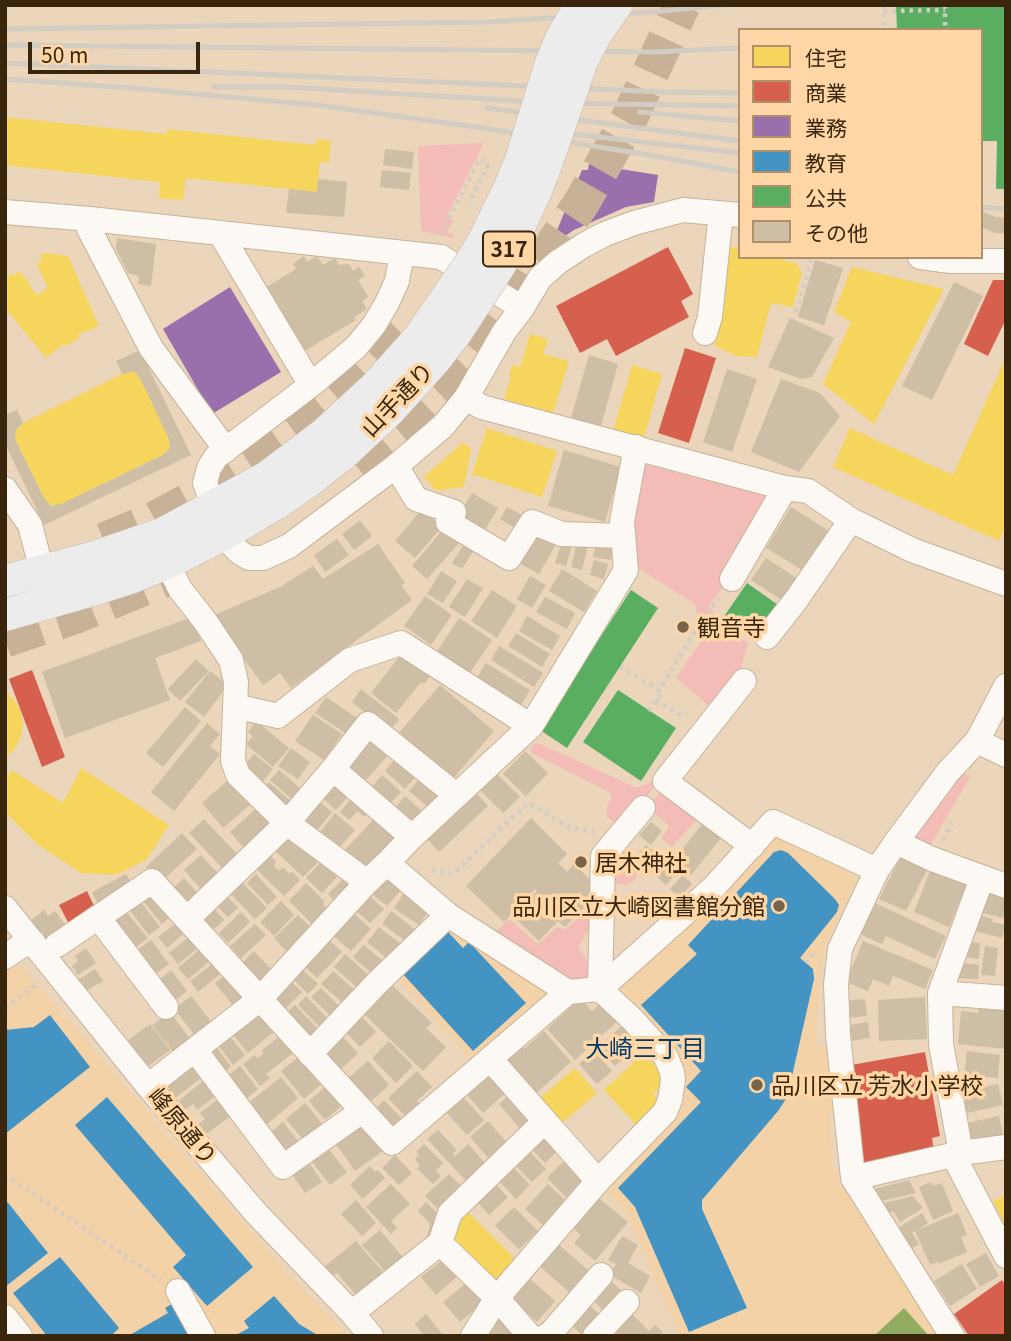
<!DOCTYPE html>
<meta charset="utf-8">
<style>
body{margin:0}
#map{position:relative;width:1011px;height:1341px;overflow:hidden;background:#ebd5bb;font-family:Georgia,"Noto Sans JP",serif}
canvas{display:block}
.frame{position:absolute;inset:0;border:7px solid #39260c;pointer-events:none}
.legend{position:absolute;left:738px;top:28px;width:245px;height:231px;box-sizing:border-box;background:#ffd7a7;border:2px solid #b09069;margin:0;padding:9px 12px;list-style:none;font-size:21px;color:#39260c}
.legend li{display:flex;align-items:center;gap:14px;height:35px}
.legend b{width:35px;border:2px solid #b09069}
.scale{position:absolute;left:28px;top:42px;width:172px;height:32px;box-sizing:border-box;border:4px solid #39260c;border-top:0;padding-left:9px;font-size:21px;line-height:24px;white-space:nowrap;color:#39260c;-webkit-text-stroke:5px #ffd7a7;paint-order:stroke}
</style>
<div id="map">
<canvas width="1011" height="1341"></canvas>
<div class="frame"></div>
<ul class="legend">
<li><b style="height:19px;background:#f6d55c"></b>住宅</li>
<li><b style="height:19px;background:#d6604d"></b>商業</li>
<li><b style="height:19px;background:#9970ab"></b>業務</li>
<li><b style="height:19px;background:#4393c3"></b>教育</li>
<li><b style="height:19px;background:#5aae61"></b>公共</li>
<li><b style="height:19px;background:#cdbea5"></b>その他</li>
</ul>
<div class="scale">50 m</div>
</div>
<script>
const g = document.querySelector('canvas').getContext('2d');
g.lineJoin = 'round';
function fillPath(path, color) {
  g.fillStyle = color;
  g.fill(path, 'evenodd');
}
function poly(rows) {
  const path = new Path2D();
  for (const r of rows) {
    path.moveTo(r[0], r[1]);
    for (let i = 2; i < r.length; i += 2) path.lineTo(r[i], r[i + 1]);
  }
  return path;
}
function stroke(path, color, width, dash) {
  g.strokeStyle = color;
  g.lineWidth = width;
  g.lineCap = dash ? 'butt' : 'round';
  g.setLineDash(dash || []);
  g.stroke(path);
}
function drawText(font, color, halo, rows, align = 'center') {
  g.font = font + ' Georgia,"Noto Sans JP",serif';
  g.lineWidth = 7;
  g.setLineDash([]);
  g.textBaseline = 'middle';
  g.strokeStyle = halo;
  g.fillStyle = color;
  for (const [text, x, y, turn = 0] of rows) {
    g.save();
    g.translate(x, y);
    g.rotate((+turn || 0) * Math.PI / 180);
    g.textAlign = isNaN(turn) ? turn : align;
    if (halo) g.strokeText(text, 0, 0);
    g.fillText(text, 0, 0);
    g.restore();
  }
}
fillPath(poly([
 [776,836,854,874,856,882,825,946,820,984,816,1046,828,1046,834,1109,829,1116,833,1170,838,1170,839,1182,939,1336,680,1336,627,1213,605,1189,672,1120,683,1101,684,1069,670,1044,617,989],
 [452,928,548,994,473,1061,397,978],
 [5,947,288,1274,349,1336,37,1336,13,1306,5,1310]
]), '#f4d2a8');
fillPath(poly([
 [484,143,447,216,453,221,447,232,455,235,452,238,421,231,418,146],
 [643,464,768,497,727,581,709,606,723,627,748,643,739,675,713,709,676,678,702,640,695,604,632,564,631,513],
 [535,743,538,743,637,788,651,782,655,783,655,786,625,822,616,824,607,817,607,808,612,796,609,792,532,753,530,749],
 [960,770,970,777,930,846,910,837],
 [661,791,697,819,672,847,661,838,668,829,668,825,651,809,651,803],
 [623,851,628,852,637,859,639,870,635,880,625,885,614,883,606,864],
 [590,906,596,918,578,947,590,965,588,977,586,978,572,980,496,933,498,929,507,921,511,920,536,943,540,943,557,927,565,930]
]), '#f3bcb6');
fillPath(poly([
 [904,1308,929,1336,874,1336]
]), '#8fac60');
fillPath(poly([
 [5,117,167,134,167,129,316,145,316,139,331,141,329,163,320,162,317,192,186,178,183,200,159,198,160,182,5,165],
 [725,245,740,249,740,257,773,257,797,264,802,273,793,307,771,303,757,357,736,356,715,346,713,323],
 [45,253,68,256,99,326,78,335,80,338,66,346,64,344,46,358,5,308,5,280,12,273,14,276,19,271,30,283,29,285,37,295,48,288,36,263,42,262,40,255],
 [852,267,944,289,874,424,823,384,851,322,834,312],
 [530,334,548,339,543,354,569,361,553,413,504,399,511,377,509,375,512,365,520,367],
 [1006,357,1006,524,999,541,833,467,850,428,953,475],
 [632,365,662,374,644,438,614,429],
 [134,371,141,380,169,439,170,448,163,455,61,504,51,506,44,498,15,439,16,430,23,423,122,374],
 [487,428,557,451,542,497,472,474],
 [463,442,471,449,464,487,436,491,424,477],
 [5,692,13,698,20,710,23,722,21,737,15,749,5,758],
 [81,768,169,825,146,860,116,875,81,873,37,844,5,812,5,781,12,770,63,803],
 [644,1053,668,1080,653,1094,663,1104,638,1127,604,1090],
 [575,1068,597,1093,560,1125,538,1100],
 [1006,1195,1006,1226,993,1201],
 [463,1207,518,1262,499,1289,449,1239]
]), '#f6d55c');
fillPath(poly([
 [668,247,693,294,681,301,689,317,616,356,607,339,580,353,556,306],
 [993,280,1006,280,1006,319,988,356,964,344],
 [685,348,716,358,689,443,658,433],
 [32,670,65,757,42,767,9,679],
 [87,891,96,910,69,924,59,905],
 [925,1052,940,1136,932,1138,934,1151,864,1163,851,1065],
 [1002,1280,1006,1286,1006,1336,969,1336,954,1314]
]), '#d6604d');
fillPath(poly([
 [589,164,658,175,654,202,626,207,574,230,559,240,555,239,555,235,582,170,588,170],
 [230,287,281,372,212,414,163,329]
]), '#9970ab');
fillPath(poly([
 [781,850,788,853,835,899,839,905,837,912,800,958,813,969,814,979,790,1085,786,1099,778,1111,702,1200,702,1209,747,1308,689,1332,635,1207,618,1188,701,1102,686,1087,701,1071,641,1005,697,954,688,945,774,852],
 [448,932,463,948,469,942,526,1003,473,1051,403,974],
 [50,1015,90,1067,5,1134,5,1030,34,1027],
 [107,1097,253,1267,207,1306,173,1267,186,1255,75,1125],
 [5,1199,48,1253,5,1287],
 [60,1257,119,1328,111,1336,47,1336,13,1293],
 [274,1296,299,1324,319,1336,234,1336,249,1328,244,1321],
 [175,1302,194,1336,128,1336,168,1313,165,1308]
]), '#4393c3');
fillPath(poly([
 [896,5,1006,5,1006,189,996,189,997,141,981,141,981,30,897,30],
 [747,583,781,607,757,641,723,618],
 [631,590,658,608,567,748,540,730],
 [618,690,676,728,641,781,583,742]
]), '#5aae61');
fillPath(poly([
 [385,149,414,152,412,169,383,165],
 [382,170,411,173,409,190,380,187],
 [318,179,347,182,344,217,286,213,289,189,317,192],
 [981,211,996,217,1006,218,1006,233,995,233,981,227],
 [117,238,156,244,151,286,138,284,139,276,128,273,116,249],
 [304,256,307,262,317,256,323,265,335,258,339,265,349,264,353,271,359,267,365,276,358,280,368,297,362,301,367,309,354,317,356,320,303,352,265,288,296,269,293,264],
 [815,260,843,268,824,325,798,317],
 [954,282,983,296,932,400,902,386],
 [790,318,834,338,812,377,801,379,768,367],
 [140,350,191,455,44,525,5,444,5,415,17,410,23,423,16,430,15,439,44,498,51,506,61,504,163,455,170,448,169,439,141,380,134,371,122,374,116,361],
 [589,355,618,364,601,426,571,418],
 [727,369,757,379,732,452,703,442],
 [781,379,820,393,840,416,799,472,751,452],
 [564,450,621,467,605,522,548,506],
 [472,493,498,508,481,536,455,521],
 [507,507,527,518,520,531,500,519],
 [791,507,832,533,807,573,766,548],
 [422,509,442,527,415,558,395,541],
 [360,520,372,536,354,550,342,534],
 [534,526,558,540,539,574,514,560],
 [445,527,461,541,427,579,412,566],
 [337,539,349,555,325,572,314,555],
 [563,539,573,542,566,566,555,563],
 [466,541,476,547,462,569,452,563],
 [597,541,614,544,611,560,593,557],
 [577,543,588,546,582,570,571,567],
 [378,544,405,583,401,585,412,600,291,688,280,673,263,685,212,616,280,587,313,566,323,579],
 [766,558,801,581,786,603,751,580],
 [594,560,608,564,604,579,590,575],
 [562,569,597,591,584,612,549,591],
 [441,571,457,581,443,603,427,594],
 [530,576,546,585,532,608,517,599],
 [467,579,483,588,465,617,449,607],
 [492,590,517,606,497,638,471,621],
 [425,596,452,615,431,645,404,626],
 [545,597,575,613,567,629,536,612],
 [527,616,560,636,552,650,519,631],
 [192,617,201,641,155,658,170,700,65,738,42,672],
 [459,618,492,640,469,674,436,653],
 [516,633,550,654,542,667,508,646],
 [499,646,543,673,534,687,491,660],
 [410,654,434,672,424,684,421,682,396,713,371,693,399,657,405,661],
 [196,659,209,671,180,701,168,689],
 [486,663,530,690,520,707,476,680],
 [210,671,228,685,204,717,185,702],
 [440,685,494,731,452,780,398,734],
 [361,689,399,719,389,732,352,702],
 [326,697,357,718,347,734,315,713],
 [185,707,201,721,163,767,146,753],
 [313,715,342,734,324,760,295,741],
 [256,721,289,748,273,767,246,744,253,736,248,732],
 [207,723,220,734,210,746,220,754,174,811,151,792],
 [368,736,389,754,361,786,340,767],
 [291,748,310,762,298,779,278,766],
 [525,751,548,773,526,796,503,774],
 [254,754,273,769,259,786,241,770],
 [396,758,416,776,405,789,385,771],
 [279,770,302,790,293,800,270,780],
 [496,773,520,797,503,813,480,790],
 [382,775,401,792,388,806,370,789],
 [335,778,351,793,336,810,320,796],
 [420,778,440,796,429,808,409,791],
 [228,780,250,805,223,828,202,803],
 [269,782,294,804,284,814,259,792],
 [476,793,488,806,439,852,427,839],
 [354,796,370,811,364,817,358,811,349,820,340,812],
 [405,796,424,813,413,825,394,809],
 [316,799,332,812,315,833,299,820],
 [258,807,275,826,247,851,230,832],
 [335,813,355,830,339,848,320,832],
 [375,818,395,837,365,870,344,851],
 [531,818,567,854,558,863,567,872,574,864,596,885,589,892,594,897,565,927,558,921,539,941,513,916,537,891,535,889,504,922,466,886],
 [204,819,238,855,223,869,189,833],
 [651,822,662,831,651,845,639,835],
 [703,823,722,837,691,875,673,861],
 [182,833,197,849,161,882,146,867],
 [288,833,318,862,303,877,273,849],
 [646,845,677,872,666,885,635,857],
 [268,853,276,861,274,866,279,871,283,867,290,874,292,871,300,880,284,896,254,867],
 [201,855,218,874,201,889,184,870],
 [901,856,927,870,906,911,879,899],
 [321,862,337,877,322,893,306,878],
 [931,868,967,883,949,927,914,912],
 [386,872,403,888,387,906,369,891],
 [126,874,133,887,99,906,92,892],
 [256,874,277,897,268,905,247,883],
 [683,875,692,884,679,898,670,889],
 [184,878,198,894,185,906,170,891],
 [343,879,352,889,337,904,328,894],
 [240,880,267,908,255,919,228,891],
 [306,883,325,902,323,904,330,911,315,927,289,901],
 [405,891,430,909,419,925,394,908],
 [984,891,1006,896,1006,908,1003,918,979,912],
 [155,893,173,915,162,924,144,902],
 [367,894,384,909,370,923,354,909],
 [226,895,238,908,228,917,216,905],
 [140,901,160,927,149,935,129,909],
 [281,901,294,915,274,936,260,922],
 [875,903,946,936,935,959,886,936,882,944,860,934],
 [212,906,224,920,212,931,200,918],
 [44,910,48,916,55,911,65,924,43,942,29,922],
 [351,911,371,929,351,951,331,934],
 [391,911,416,930,407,942,382,924],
 [241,912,250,922,228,943,219,933],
 [127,913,148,938,131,951,110,925],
 [298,915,312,929,288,953,274,938],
 [978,915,993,919,992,922,1005,925,1002,938,971,930],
 [178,922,186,932,167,948,158,937],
 [255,924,266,935,241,958,230,946],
 [379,927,403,946,390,961,367,942],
 [189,937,198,948,178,964,169,953],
 [326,937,342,952,317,978,301,963],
 [151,940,169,964,151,977,133,953],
 [863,941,933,970,925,989,893,976,889,986,873,979,868,991,846,982],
 [969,942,980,943,979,959,967,957],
 [364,945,385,963,375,976,353,957],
 [985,946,998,948,995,976,981,975],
 [86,948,96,963,78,975,72,966,78,961,75,956],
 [200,949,210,961,188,979,178,968],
 [254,951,272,970,261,981,243,962],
 [345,954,370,976,359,989,334,967],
 [215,962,223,972,198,992,190,981],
 [958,963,979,965,978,979,957,978],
 [298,966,318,984,308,994,289,975],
 [95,969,103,981,86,991,78,980],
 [171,970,187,991,170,1004,154,984],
 [333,971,356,991,345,1005,321,984],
 [228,973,248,997,235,1008,215,983],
 [286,977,302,992,282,1012,267,998],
 [392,985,432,1023,426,1028,446,1047,423,1071,364,1014],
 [321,988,341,1008,332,1017,311,997],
 [191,996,213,1024,197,1038,174,1009],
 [306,996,328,1019,320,1027,298,1005],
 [925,997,927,1039,879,1041,878,1000],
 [580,998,592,1011,602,1002,619,1020,575,1060,547,1029],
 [865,999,867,1016,847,1018,846,1001],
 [295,1005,318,1029,307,1040,283,1016],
 [979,1006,1006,1009,1006,1049,958,1044,961,1011,978,1013],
 [259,1007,277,1029,248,1053,230,1031],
 [170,1012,190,1039,173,1052,152,1025],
 [360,1015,376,1032,360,1047,344,1030],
 [868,1022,870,1038,852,1041,850,1025],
 [150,1024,170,1050,147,1067,127,1041],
 [624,1024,641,1043,615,1066,598,1047],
 [544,1031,571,1062,532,1097,501,1062,520,1045,524,1049],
 [228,1034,245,1055,233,1065,217,1043],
 [340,1034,358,1053,337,1073,319,1053],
 [280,1036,293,1053,266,1074,270,1078,260,1086,243,1064,255,1055,258,1058,264,1053,262,1050],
 [389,1041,413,1066,396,1083,372,1058],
 [214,1044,231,1067,220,1075,203,1052],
 [594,1051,612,1071,597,1084,579,1064],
 [967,1051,1000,1055,998,1078,964,1075],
 [302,1054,325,1081,304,1099,281,1071],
 [191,1057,205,1075,174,1099,163,1085],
 [368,1061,389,1085,366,1106,344,1082],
 [240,1066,258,1089,241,1103,222,1080],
 [417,1071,432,1087,417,1101,424,1108,410,1121,388,1098],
 [494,1072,509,1090,483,1113,467,1095],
 [281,1077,298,1098,265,1126,247,1104],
 [207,1078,218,1094,197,1110,193,1104,184,1111,177,1102],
 [328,1084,345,1103,325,1120,309,1101],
 [998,1084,1003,1105,967,1113,963,1091],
 [513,1091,540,1122,525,1135,499,1104],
 [221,1097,233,1114,205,1135,197,1125,205,1119,200,1113],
 [464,1098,484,1120,467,1135,447,1113],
 [384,1100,405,1122,392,1134,372,1112],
 [305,1103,323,1125,303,1140,286,1119],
 [999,1116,1003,1135,970,1142,966,1123],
 [360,1117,383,1151,355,1171,331,1137],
 [488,1121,509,1145,491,1161,470,1137],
 [283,1122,302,1146,285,1160,266,1136],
 [438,1130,457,1150,453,1154,455,1156,468,1144,487,1165,468,1183,427,1139],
 [545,1130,562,1147,545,1163,529,1146],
 [424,1144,443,1163,436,1171,441,1176,433,1184,417,1168,420,1165,415,1159,419,1155,416,1152],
 [527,1149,546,1169,532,1182,513,1163],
 [329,1150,347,1172,330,1185,309,1158,315,1153,319,1158],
 [395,1155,412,1173,399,1185,382,1168],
 [306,1158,322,1182,305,1193,289,1170],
 [567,1158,586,1176,566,1197,547,1178],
 [511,1165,530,1185,516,1199,497,1179],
 [370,1166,375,1172,378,1170,385,1178,363,1199,350,1185],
 [449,1174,463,1188,439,1210,425,1196],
 [909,1180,916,1193,877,1202,874,1189],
 [493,1182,508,1197,489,1215,475,1199],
 [931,1182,933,1186,942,1183,953,1211,933,1220,919,1187],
 [391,1184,410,1204,391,1221,397,1228,391,1234,366,1207],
 [548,1184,567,1202,545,1227,525,1209],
 [596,1196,628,1222,595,1261,574,1243,581,1235,571,1226],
 [913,1196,923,1208,900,1222,893,1211,888,1214,880,1204],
 [356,1200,376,1223,362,1236,341,1214],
 [426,1202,442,1218,437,1240,427,1237,430,1224,418,1211],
 [514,1207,538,1231,519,1249,495,1226],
 [922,1213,928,1223,912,1233,919,1244,906,1252,893,1231],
 [958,1213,967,1235,961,1237,967,1252,939,1264,939,1262,930,1265,915,1231],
 [380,1230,406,1261,389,1276,362,1245],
 [622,1236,638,1245,628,1263,650,1276,641,1293,610,1275,616,1264,608,1260],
 [356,1241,383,1272,356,1295,337,1273,332,1276,324,1267],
 [557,1243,588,1270,569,1292,538,1265],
 [986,1253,999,1276,980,1287,966,1264],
 [446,1257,460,1274,436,1295,421,1277],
 [962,1264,977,1289,950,1306,934,1281],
 [528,1277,555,1301,537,1322,510,1298],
 [470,1280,487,1300,460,1322,443,1302],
 [612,1282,626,1295,607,1314,594,1301],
 [587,1303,600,1315,582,1335,569,1323],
 [426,1314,444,1336,424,1336,415,1324],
 [632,1314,649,1331,655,1325,663,1332,660,1336,619,1336,614,1331],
 [499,1315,521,1336,486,1336]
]), '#cdbea5');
stroke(poly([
 [353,462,402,421,469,356,529,281,582,202,629,119,682,5],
 [104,541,152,521,190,501,263,455,298,430,332,403,364,375,404,336],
 [5,639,74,616,164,579]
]), '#c7b298', 37, [37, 18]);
const minor = poly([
 [5,212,90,219,89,229,151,348,226,450],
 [90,219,220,233,311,385],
 [220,233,441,257,522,308],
 [402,253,397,281,387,303,374,325,356,347,311,385,216,457,209,468,205,483,223,535,239,552,249,558,263,558,289,546,396,466,443,426,466,398,504,332,522,308,540,278,558,262,584,245,605,234,634,223,683,210,740,215],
 [920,257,951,261,1006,261],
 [705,333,710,317,720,222],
 [466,398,482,407,785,488,808,491,851,520,912,550,1006,584],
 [636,447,622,521,626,570,531,726,412,837,387,863,448,915,568,992,600,989,603,856,643,808],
 [396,466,416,499,454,512,448,522,509,558,532,522,562,534,623,536],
 [5,489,30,525,42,571],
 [167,563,180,589,205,621,231,660,236,682,233,761,238,775,287,823,367,882,387,863],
 [732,579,785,488],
 [767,637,796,600,851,520],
 [744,681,665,781,752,846],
 [235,706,278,716,350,660,401,643,531,726],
 [977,741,1006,755],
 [333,769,412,837],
 [896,842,932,859,1006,886],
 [5,908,148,1086,256,1213,352,1313,371,1336],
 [98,917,166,1007],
 [187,919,287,823,333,769,368,724,456,795],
 [57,945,152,881,392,1143,568,992],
 [5,957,21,946,33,942],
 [940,993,1006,998],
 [195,1050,283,1167,362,1111],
 [310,1054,377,983,448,915],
 [491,1060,598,1181],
 [148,1086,260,999,367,882],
 [961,1153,941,1044,940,993,982,878],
 [953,1155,1006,1256],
 [853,1178,961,1153,1006,1147],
 [440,1243,450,1213,544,1122],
 [178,1291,203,1336],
 [352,1313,440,1243,497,1298,530,1336],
 [5,1317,20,1336],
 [473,1336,497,1298,598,1181,665,1112,670,1100,673,1080,672,1072,666,1057,633,1020,600,989,713,888,773,822,877,870],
 [546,1336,550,1334,601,1275],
 [595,1336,627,1302],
 [952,1336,853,1178,838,1035,836,984,840,949,877,870,896,842,948,772,977,741,1006,686]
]);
const major = poly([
 [5,581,95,557,162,534,267,477,324,434],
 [5,615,99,588,133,577,167,563,223,535,277,503,309,481,342,455]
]);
stroke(minor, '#c6b39b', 26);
stroke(major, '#c5b9a9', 33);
stroke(poly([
 [884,5,884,26],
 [945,5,945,30],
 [884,11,945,10],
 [443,234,449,218,480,159,488,164,469,204],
 [796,312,812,257],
 [620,667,659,690,689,641,719,597],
 [656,700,685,718],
 [649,711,662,692,659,690],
 [943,840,952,823],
 [432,870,453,874,528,803,569,827,595,832],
 [806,963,815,952],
 [5,1008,38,983],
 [5,1182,10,1178,161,1280]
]), '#d4cdc5', 4.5, [3.5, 5]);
stroke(minor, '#fcf9f5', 24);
stroke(major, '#ececec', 32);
stroke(poly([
 [5,29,484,22,652,12,725,5],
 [5,45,654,52,740,48],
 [5,63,662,92,740,93],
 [5,79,119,87,316,105,476,127,661,157,740,172],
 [214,87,287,87,553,103,740,106],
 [487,108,740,141],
 [640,112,740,121],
 [571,134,740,153],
 [981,207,1006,209]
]), '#d2ccc3', 5);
const majorBridge = poly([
 [324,434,375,387,418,339,468,267,483,242,509,189,521,160,551,63,562,37,581,5],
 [342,455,390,410,435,360,456,333,492,278,508,251,535,193,547,162,582,61,596,34,616,5]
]);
stroke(majorBridge, '#c5b9a9', 33, []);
stroke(majorBridge, '#ececec', 32);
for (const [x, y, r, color] of [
 [683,627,7,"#776349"],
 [581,862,7,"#776349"],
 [779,906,7,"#776349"],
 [757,1085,7,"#776349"]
]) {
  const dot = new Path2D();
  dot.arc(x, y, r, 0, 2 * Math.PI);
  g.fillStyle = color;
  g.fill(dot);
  stroke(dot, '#ffd7a7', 2.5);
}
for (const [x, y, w] of [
 [509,249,52]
]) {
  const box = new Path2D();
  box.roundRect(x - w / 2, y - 17.5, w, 35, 5);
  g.fillStyle = '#ffd7a7';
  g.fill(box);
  stroke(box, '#39260c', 2);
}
drawText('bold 21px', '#39260c', null, [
 ["317",509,249]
]);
drawText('23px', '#39260c', '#ffd7a7', [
 ["山手通り",397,399,-46],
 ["峰原通り",183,1126,50]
]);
drawText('23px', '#39260c', '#ffd7a7', [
 ["観音寺",697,627],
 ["居木神社",595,862],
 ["品川区立大崎図書館分館",765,906,"right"],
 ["品川区立 芳水小学校",771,1085]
], 'left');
drawText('24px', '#04396b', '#ffd7a7', [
 ["大崎三丁目",645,1048]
]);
</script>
